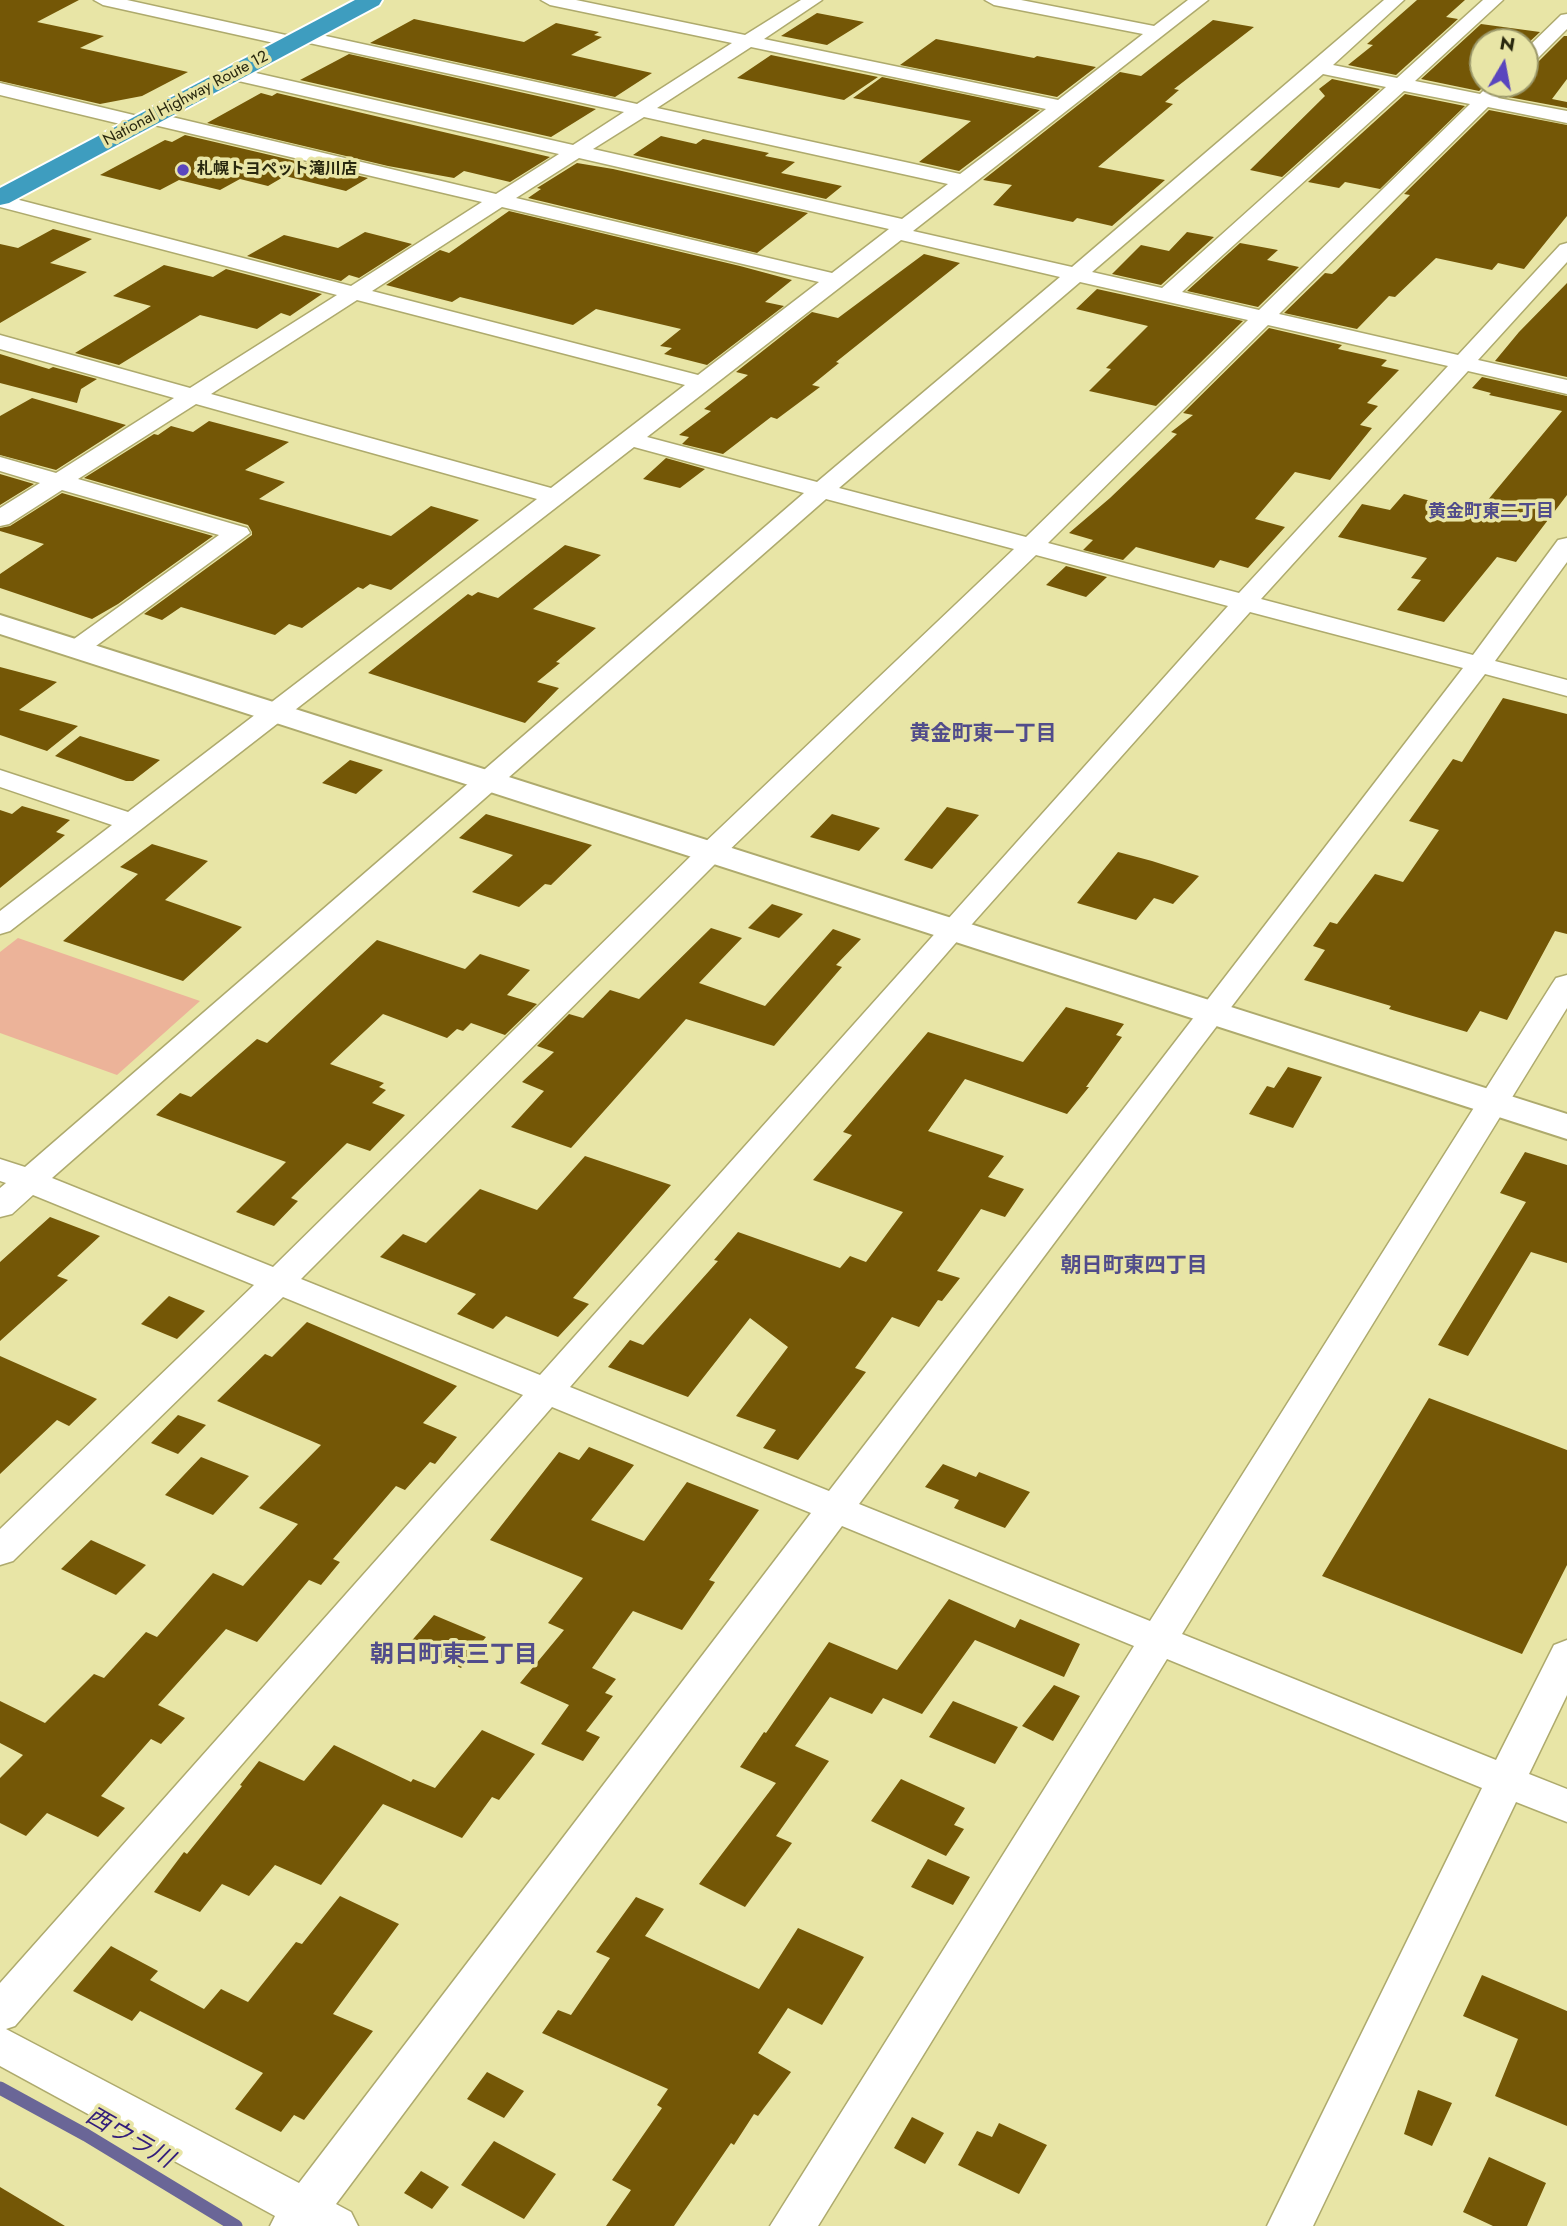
<!DOCTYPE html>
<meta charset="utf-8">
<style>
body{margin:0}
#map{position:relative;width:1567px;height:2226px;overflow:hidden;background:#e8e5a6;font-family:Jost,sans-serif}
canvas{display:block}
.north{position:absolute;left:1469px;top:28px;width:70px;height:70px;box-sizing:border-box;background:#e8e5a6;border:2px solid #9c996a;border-radius:50%;rotate:10deg;font-size:19px;font-weight:700;line-height:28px;text-align:center;color:#29280f}
.north::after{content:'';display:block;margin:auto;width:24px;height:32px;background:#5a46be;clip-path:polygon(50% 0,100% 100%,50% 72%,0 100%)}
</style>
<div id="map">
<canvas width="1567" height="2226"></canvas>
<div class="north">N</div>
</div>
<script>
const g = document.querySelector('canvas').getContext('2d');
g.lineJoin = 'round';
function fillPath(path, color) {
  g.fillStyle = color;
  g.fill(path, 'evenodd');
}
function poly(rows) {
  const path = new Path2D();
  for (const r of rows) {
    path.moveTo(r[0], r[1]);
    for (let i = 2; i < r.length; i += 2) path.lineTo(r[i], r[i + 1]);
  }
  return path;
}
function stroke(path, color, width, dash) {
  g.strokeStyle = color;
  g.lineWidth = width;
  g.lineCap = dash ? 'butt' : 'round';
  g.setLineDash(dash || []);
  g.stroke(path);
}
function drawText(font, color, halo, rows, align = 'center') {
  g.font = font + ' Jost,"Noto Sans JP",sans-serif';
  g.lineWidth = 7;
  g.setLineDash([]);
  g.textBaseline = 'middle';
  g.strokeStyle = halo;
  g.fillStyle = color;
  for (const [text, x, y, turn = 0] of rows) {
    g.save();
    g.translate(x, y);
    g.rotate((+turn || 0) * Math.PI / 180);
    g.textAlign = isNaN(turn) ? turn : align;
    if (halo) g.strokeText(text, 0, 0);
    g.fillText(text, 0, 0);
    g.restore();
  }
}
fillPath(poly([
 [18,938,200,1001,117,1075,0,1033,0,952]
]), '#ecb399');
stroke(poly([
 [0,2088,86,2135,236,2226]
]), '#6a6697', 13);
fillPath(poly([
 [0,0,79,0,37,22,104,36,80,48,188,72,142,96,100,104,0,81],
 [1417,0,1465,0,1446,17,1458,19,1396,75,1348,65,1373,45,1367,44],
 [817,13,864,22,827,45,781,36],
 [414,19,524,42,556,23,599,32,594,35,602,37,571,55,652,73,615,97,370,43],
 [1213,20,1254,27,1174,89,1179,90,1165,102,1173,104,1098,167,1165,180,1112,226,1077,218,1073,222,993,205,1012,185,983,180,1120,72,1141,76],
 [1481,24,1540,32,1525,46,1525,42,1483,42,1483,84,1486,84,1479,91,1421,79],
 [1564,36,1567,36,1567,79,1552,99,1567,102,1567,108,1503,96,1513,84,1525,84,1525,68,1534,66],
 [936,39,1034,58,1037,56,1096,67,1057,97,900,65],
 [349,54,596,109,551,137,300,80],
 [771,55,878,77,844,100,737,78],
 [882,77,1040,110,959,171,919,162,971,121,853,98],
 [1332,79,1380,89,1282,177,1250,170,1325,96,1319,89],
 [261,93,272,96,277,93,550,157,510,182,464,171,454,178,388,166,207,123],
 [1405,94,1465,106,1380,189,1345,182,1339,188,1308,182],
 [1489,110,1567,125,1567,216,1524,269,1498,263,1492,270,1436,258,1395,297,1389,296,1357,329,1284,313,1325,273,1332,274,1336,271,1410,195,1404,194],
 [185,135,368,178,346,191,285,176,268,186,240,179,220,190,179,180,160,190,100,175,165,140,172,142],
 [661,136,696,144,703,139,769,153,765,156,795,162,781,173,842,186,826,199,633,155],
 [577,163,613,169,808,213,757,253,528,198,541,189,537,188],
 [509,211,740,266,792,280,765,302,784,306,707,365,664,354,672,348,660,346,681,329,596,309,573,325,460,297,452,302,386,285,440,250,449,253],
 [53,229,92,239,50,263,87,272,0,323,0,244,18,248],
 [365,232,412,244,359,278,349,275,341,281,247,256,284,235,338,248],
 [1187,232,1214,237,1161,285,1112,274,1141,245,1169,251],
 [1240,243,1278,250,1267,260,1299,267,1258,307,1187,291],
 [924,254,960,263,836,362,839,363,812,385,820,387,777,419,771,417,723,454,682,444,689,437,679,435,711,411,704,409,748,375,736,372,812,312,838,318],
 [164,265,213,277,226,269,322,294,290,316,281,313,257,329,200,315,119,365,75,353,151,306,113,296],
 [1567,283,1567,377,1495,361,1519,332],
 [1097,289,1243,321,1156,406,1089,391,1111,369,1106,368,1148,326,1076,309],
 [1269,328,1342,345,1338,349,1387,360,1381,366,1399,370,1367,403,1378,406,1360,425,1372,428,1330,480,1295,472,1255,519,1285,527,1248,568,1220,560,1214,568,1136,547,1123,560,1083,550,1093,540,1069,533,1110,498,1177,434,1171,432,1193,415,1183,413],
 [0,354,49,369,53,367,97,379,81,389,77,403,0,383],
 [1482,377,1567,396,1567,495,1516,562,1497,557,1444,622,1397,610,1421,580,1411,578,1427,558,1338,537,1362,504,1390,510,1404,494,1477,513,1562,411,1489,395,1491,393,1472,388],
 [32,398,126,425,56,470,0,455,0,416],
 [209,421,289,442,245,470,285,482,259,499,391,536,431,506,479,520,391,590,370,584,363,589,358,587,302,628,289,624,275,635,181,607,162,620,144,614,252,535,252,532,248,525,84,478,154,434,158,435,171,426,193,432],
 [666,458,705,469,680,488,643,479],
 [0,474,34,484,0,505],
 [62,493,213,536,118,604,92,619,0,588,0,574,44,544,0,531,0,528,10,526],
 [565,545,601,555,533,609,596,628,556,662,560,663,537,682,559,688,525,723,368,673,468,594,472,596,478,592,498,598],
 [1066,566,1107,577,1086,597,1046,585],
 [0,667,57,682,19,710,78,726,47,751,0,735],
 [1503,698,1567,714,1567,934,1555,931,1507,1020,1480,1011,1467,1032,1389,1009,1391,1006,1304,980,1325,950,1313,946,1330,922,1337,924,1375,874,1403,882,1439,830,1409,821,1453,759,1462,762],
 [80,736,160,760,133,781,126,781,55,756],
 [350,760,383,770,356,794,322,783],
 [22,806,70,820,56,832,65,835,0,888,0,810,12,814],
 [947,807,979,815,932,869,904,860],
 [486,814,592,845,551,885,545,884,519,907,472,892,513,855,459,838],
 [832,814,880,828,859,851,810,837],
 [152,844,208,861,165,900,242,927,183,981,63,941,138,874,120,867],
 [1118,852,1152,861,1199,876,1173,904,1154,898,1136,920,1077,903],
 [772,904,803,914,779,938,748,928],
 [711,928,742,938,699,983,765,1006,833,929,861,939,836,965,842,967,774,1046,686,1019,571,1148,511,1127,544,1091,522,1082,554,1052,537,1046,569,1014,583,1018,610,990,639,999],
 [377,940,465,969,480,954,530,970,507,995,537,1004,505,1035,471,1023,463,1031,457,1029,447,1038,383,1014,330,1064,384,1083,379,1087,386,1090,372,1103,405,1115,370,1151,347,1143,291,1198,298,1201,274,1226,236,1212,286,1162,156,1115,180,1093,191,1097,257,1039,267,1043],
 [1066,1007,1124,1024,1116,1035,1122,1037,1086,1087,1089,1087,1067,1114,965,1079,928,1131,1004,1156,988,1177,1024,1189,1005,1217,981,1209,937,1271,960,1278,942,1301,938,1300,919,1327,892,1317,855,1368,866,1372,798,1460,763,1448,776,1430,736,1416,788,1347,750,1318,688,1397,608,1367,630,1340,643,1345,718,1261,714,1260,738,1232,840,1268,850,1256,866,1262,903,1212,813,1180,852,1135,843,1132,928,1032,1023,1062],
 [1288,1067,1322,1077,1293,1128,1249,1114,1267,1086,1274,1088],
 [1525,1152,1567,1165,1567,1263,1531,1252,1468,1356,1438,1345,1526,1202,1500,1193],
 [585,1156,671,1185,573,1298,589,1304,558,1337,506,1316,493,1329,457,1314,476,1294,380,1257,403,1234,426,1243,480,1189,537,1210],
 [50,1217,100,1236,57,1276,68,1280,0,1341,0,1262],
 [169,1296,205,1311,177,1339,141,1324],
 [307,1322,457,1386,423,1423,457,1437,435,1464,430,1462,405,1490,396,1486,333,1559,340,1562,321,1585,309,1580,257,1642,226,1629,158,1705,185,1718,161,1744,151,1739,101,1796,125,1808,98,1837,47,1813,26,1836,0,1823,0,1778,23,1755,0,1743,0,1701,45,1723,94,1674,104,1678,146,1632,157,1637,213,1573,243,1586,298,1524,259,1508,321,1445,217,1401,265,1354,272,1357],
 [0,1356,97,1399,69,1426,57,1420,0,1474],
 [1429,1398,1567,1450,1567,1565,1522,1654,1322,1576],
 [178,1415,206,1425,178,1454,151,1443],
 [589,1447,634,1465,591,1520,644,1541,687,1482,759,1510,709,1580,715,1582,682,1630,633,1611,592,1668,616,1679,605,1693,613,1696,586,1731,600,1737,583,1761,541,1744,569,1705,520,1683,564,1630,548,1623,583,1578,490,1540,559,1452,579,1460],
 [201,1457,249,1476,213,1515,165,1495],
 [943,1464,976,1477,979,1472,1030,1492,1005,1528,954,1508,959,1500,925,1487],
 [91,1540,146,1565,116,1595,61,1569],
 [949,1599,1015,1628,1020,1619,1080,1644,1064,1677,975,1640,922,1714,883,1698,872,1714,830,1697,795,1746,829,1761,776,1836,792,1843,745,1907,699,1884,776,1783,740,1767,764,1732,766,1733,829,1642,897,1670],
 [434,1615,486,1637,461,1668,408,1645],
 [1054,1685,1080,1696,1053,1741,1022,1726],
 [953,1701,1018,1727,995,1764,929,1737],
 [482,1730,535,1754,499,1800,492,1797,462,1838,383,1804,321,1885,275,1865,249,1896,222,1884,200,1912,154,1892,184,1852,187,1854,242,1786,240,1785,259,1761,304,1781,334,1745,411,1782,413,1779,435,1788],
 [901,1779,965,1808,954,1825,964,1829,946,1856,871,1821],
 [928,1859,970,1877,953,1905,911,1887],
 [340,1896,399,1924,333,2014,373,2031,304,2120,294,2115,281,2132,235,2109,263,2073,140,2011,132,2021,73,1991,111,1946,158,1971,150,1980,204,2009,221,1989,248,2002,296,1942,302,1944],
 [636,1897,664,1909,645,1936,759,1989,798,1928,864,1957,822,2025,788,2008,758,2053,791,2072,758,2116,754,2114,734,2145,731,2143,674,2226,606,2226,631,2190,612,2180,662,2108,657,2105,668,2089,542,2033,558,2010,571,2015,610,1958,596,1952],
 [1482,1975,1567,2011,1567,2126,1495,2096,1518,2039,1463,2016],
 [487,2072,524,2091,504,2118,467,2099],
 [1418,2090,1452,2103,1432,2146,1404,2134],
 [912,2117,944,2133,925,2164,894,2148],
 [999,2123,1047,2145,1019,2194,958,2165,977,2131,992,2137],
 [494,2141,556,2174,524,2219,461,2185],
 [1489,2157,1546,2183,1527,2226,1493,2226,1463,2212],
 [421,2171,449,2187,432,2209,404,2193],
 [0,2187,65,2226,0,2226]
]), '#745706');
const street = poly([
 [94,0,127,0,295,37,297,32,303,31,637,104,732,43,550,5,541,0,576,0,745,35,801,0,822,0,764,39,1058,100,1143,34,994,5,985,0,1021,0,1154,26,1188,0,1208,0,913,231,1072,267,1384,0,1404,0,1333,65,1397,78,1483,0,1503,0,1415,81,1480,94,1490,84,1510,84,1498,98,1567,111,1567,123,1488,107,1279,314,1458,355,1560,245,1567,243,1567,262,1478,360,1567,380,1567,394,1468,371,1261,599,1473,655,1558,540,1567,538,1567,562,1495,661,1567,680,1567,696,1485,674,1197,1052,859,1504,1150,1621,1552,984,1556,978,1567,975,1567,1008,1182,1634,1496,1760,1554,1645,1567,1640,1567,1695,1529,1774,1567,1789,1567,1822,1516,1802,1313,2226,1267,2226,1482,1788,1167,1659,818,2226,770,2226,1134,1646,842,1526,336,2204,351,2212,358,2226,270,2226,275,2216,0,2066,0,1983,523,1395,283,1297,13,1561,0,1565,0,1529,254,1285,33,1195,12,1214,0,1217,0,1188,6,1183,0,1181,0,1159,25,1167,804,493,634,447,10,931,0,934,0,911,112,825,0,787,0,770,128,812,537,499,196,404,78,479,247,528,250,533,85,654,76,657,67,654,63,649,67,644,219,535,62,490,9,524,0,526,0,508,40,483,0,471,0,457,56,473,174,398,0,349,0,335,190,388,337,295,0,207,0,195,351,286,482,202,150,124,141,129,0,95,0,83,142,117,151,112,496,194,559,154,234,80,225,74,234,68,573,145,624,112,300,41,298,46,292,47,103,5,94,0],
 [751,47,1046,109,960,174,657,108,751,47],
 [1323,74,1386,87,1162,288,1092,272,1323,74],
 [1404,91,1470,104,1259,310,1182,292,1404,91],
 [644,117,948,184,902,219,593,149,644,117],
 [579,158,889,229,832,273,516,198,579,158],
 [502,207,819,282,698,375,372,291,502,207],
 [901,240,1060,277,817,482,647,437,901,240],
 [1080,282,1248,320,1026,537,839,488,1080,282],
 [357,300,685,385,551,488,211,394,357,300],
 [1268,325,1448,366,1239,593,1048,543,1268,325],
 [826,499,1014,549,700,847,273,1267,52,1178,826,499],
 [1036,555,1228,606,540,1375,301,1279,720,859,1036,555],
 [1250,612,1463,668,829,1491,570,1387,973,923,1250,612],
 [552,1407,811,1513,299,2183,6,2029,15,2026,552,1407],
 [1567,14,1567,29,1532,64,1525,66,1525,50,1561,15,1567,14]
]);
const secondary = poly([
 [0,615,1567,1114,1567,1139,0,634,0,615]
]);
const highway = poly([
 [355,0,382,0,379,5,9,203,0,205,0,188,355,0]
]);
stroke(street, '#aeaa6d', 3);
stroke(secondary, '#aeaa6d', 4);
stroke(highway, '#fff', 4);
fillPath(street, '#fff');
fillPath(secondary, '#fff');
fillPath(highway, '#3e9dbf');
for (const [x, y, r, color] of [
 [183,170,7,"#5a46be"]
]) {
  const dot = new Path2D();
  dot.arc(x, y, r, 0, 2 * Math.PI);
  g.fillStyle = color;
  g.fill(dot);
  stroke(dot, '#e8e5a6', 2.5);
}
drawText('16px', '#29280f', '#e8e5a6', [
 ["National Highway Route 12",186,99,-28]
]);
drawText('bold 16px', '#29280f', '#e8e5a6', [
 ["札幌トヨペット滝川店",197,170]
], 'left');
drawText('bold 18px', '#514c8b', '#e8e5a6', [
 ["黄金町東二丁目",1491,513]
]);
drawText('bold 21px', '#514c8b', '#e8e5a6', [
 ["黄金町東一丁目",983,735],
 ["朝日町東四丁目",1134,1267]
]);
drawText('bold 24px', '#514c8b', '#e8e5a6', [
 ["朝日町東三丁目",454,1656]
]);
drawText('italic 24px', '#321d7b', '#e8e5a6', [
 ["西ウラ川",129,2139,30]
]);
</script>
